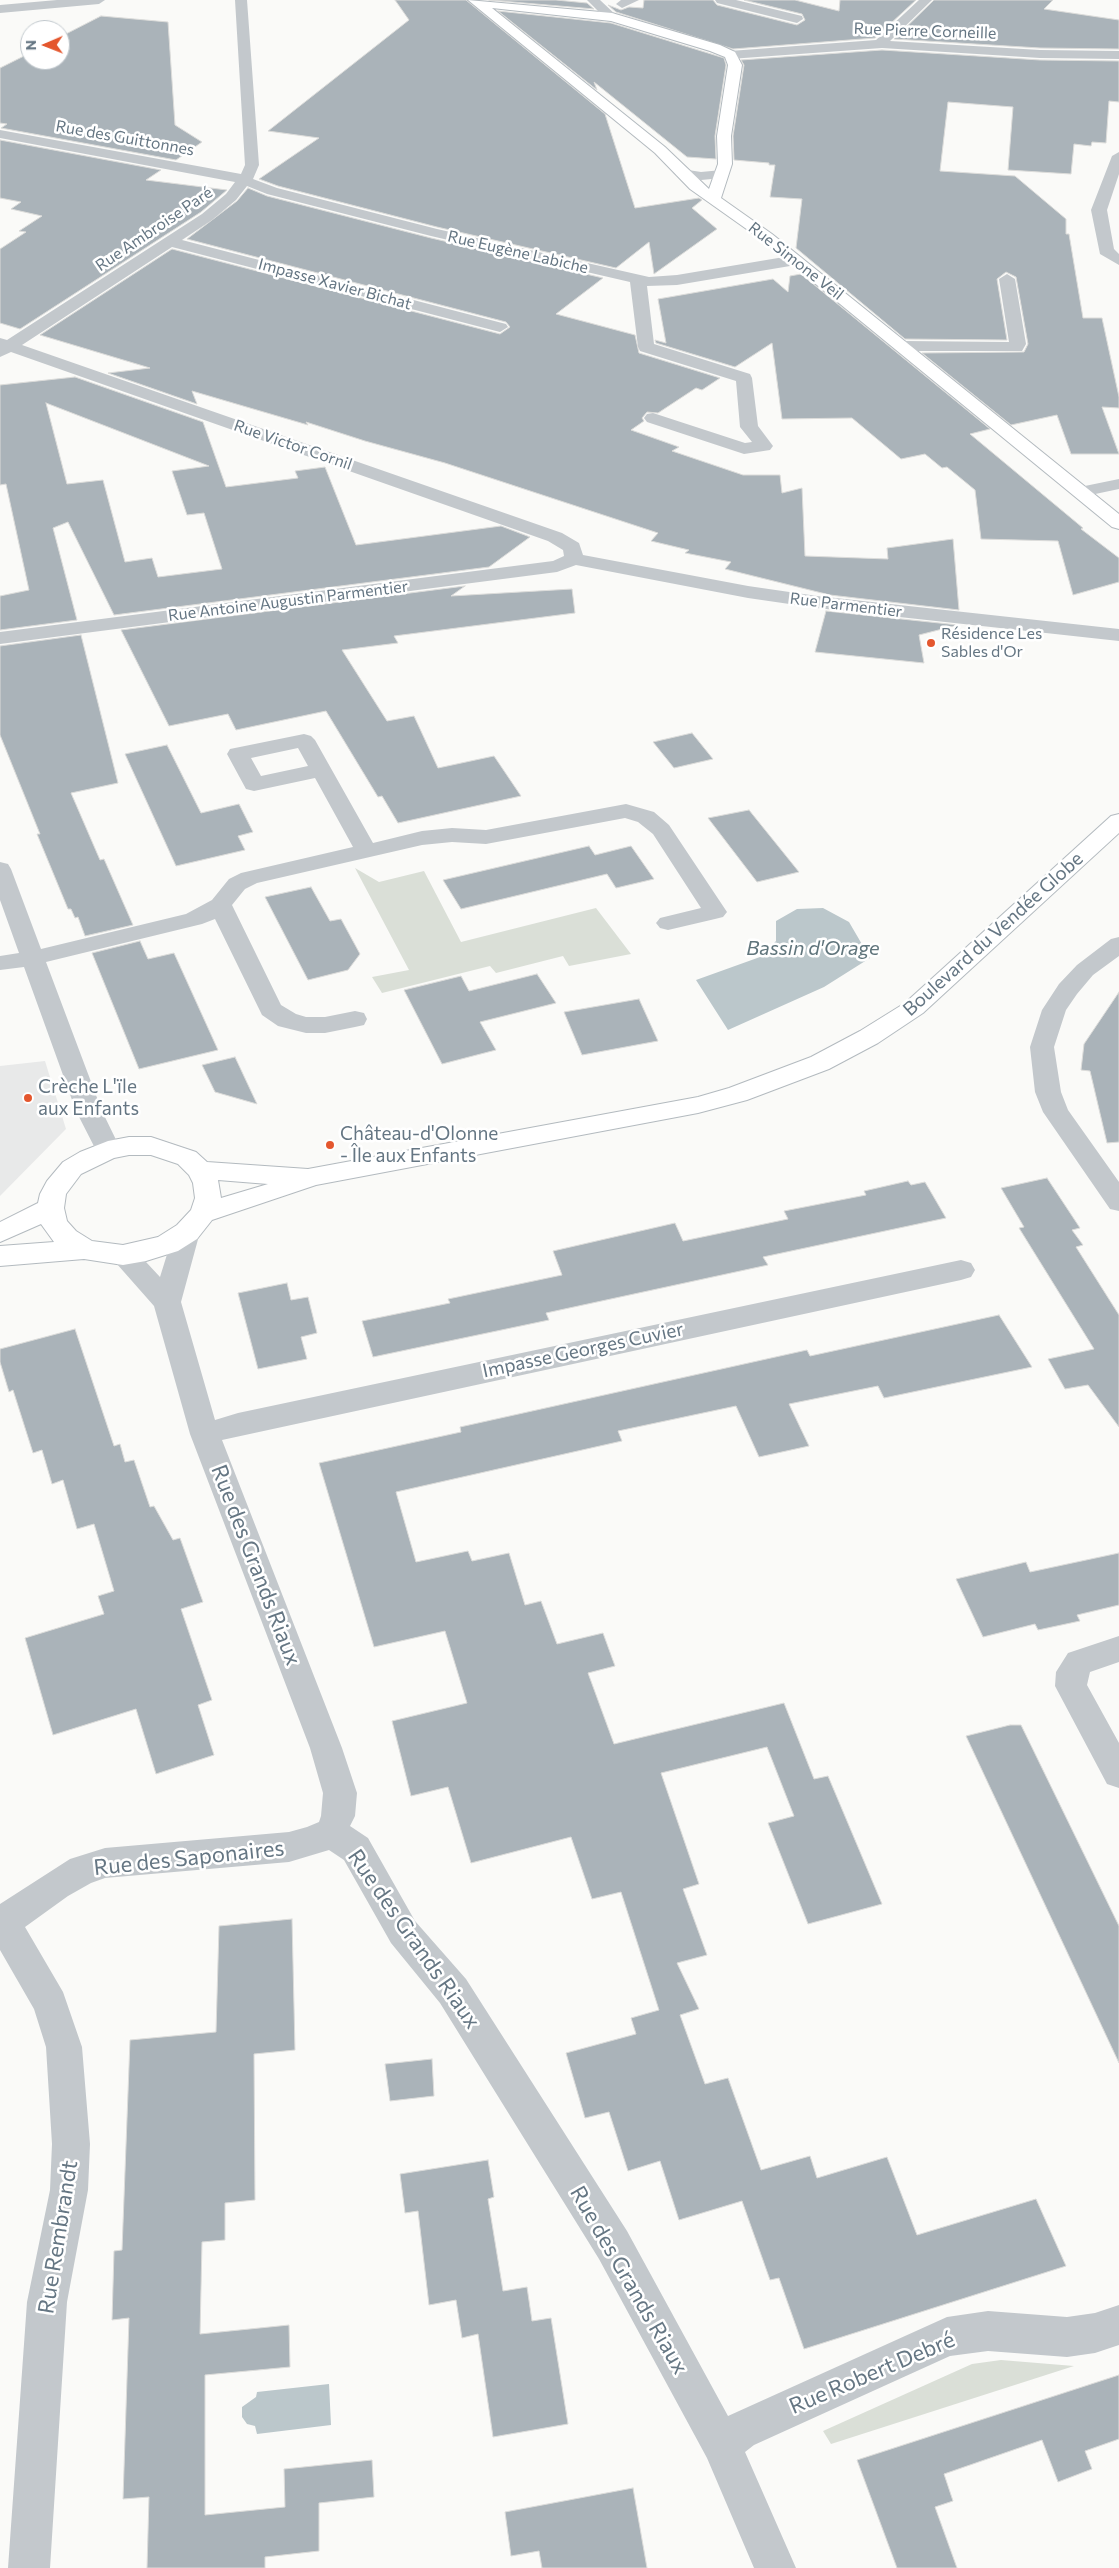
<!DOCTYPE html>
<meta charset="utf-8">
<style>
body{margin:0}
#map{position:relative;width:1119px;height:2568px;overflow:hidden;background:#fafaf8;font-family:Commissioner,sans-serif}
canvas{display:block}
.north{position:absolute;left:20px;top:20px;width:50px;height:50px;box-sizing:border-box;background:#fff;border:1px solid #c1c8cd;border-radius:50%;rotate:269deg;font-size:14px;font-weight:700;line-height:20px;text-align:center;color:#657683}
.north::after{content:'';display:block;margin:auto;width:18px;height:22px;background:#e4572e;clip-path:polygon(50% 0,100% 100%,50% 72%,0 100%)}
</style>
<div id="map">
<canvas width="1119" height="2568"></canvas>
<div class="north">N</div>
</div>
<script>
const g = document.querySelector('canvas').getContext('2d');
g.lineJoin = 'round';
function fillPath(path, color) {
  g.fillStyle = color;
  g.fill(path, 'evenodd');
}
function poly(rows) {
  const path = new Path2D();
  for (const r of rows) {
    path.moveTo(r[0], r[1]);
    for (let i = 2; i < r.length; i += 2) path.lineTo(r[i], r[i + 1]);
  }
  return path;
}
function stroke(path, color, width, dash) {
  g.strokeStyle = color;
  g.lineWidth = width;
  g.lineCap = dash ? 'butt' : 'round';
  g.setLineDash(dash || []);
  g.stroke(path);
}
function drawText(font, color, halo, rows, align = 'center') {
  g.font = font + ' Commissioner,sans-serif';
  g.lineWidth = 5;
  g.setLineDash([]);
  g.textBaseline = 'middle';
  g.strokeStyle = halo;
  g.fillStyle = color;
  for (const [text, x, y, turn = 0] of rows) {
    g.save();
    g.translate(x, y);
    g.rotate((+turn || 0) * Math.PI / 180);
    g.textAlign = isNaN(turn) ? turn : align;
    if (halo) g.strokeText(text, 0, 0);
    g.fillText(text, 0, 0);
    g.restore();
  }
}
fillPath(poly([
 [45,1061,66,1129,0,1196,0,1066]
]), '#e8e9e9');
fillPath(poly([
 [355,868,379,882,424,871,461,942,596,908,631,954,569,966,563,956,496,973,490,966,382,993,372,977,409,970],
 [1001,2360,1074,2366,831,2444,823,2431,972,2364]
]), '#dadfd7');
fillPath(poly([
 [823,908,849,922,870,958,824,987,728,1030,696,980,760,957,776,941,776,921,797,909],
 [329,2384,331,2425,257,2434,255,2426,247,2424,242,2417,242,2407,256,2397,257,2392]
]), '#bbc7cb');
const building = poly([
 [395,0,466,0,605,114,635,208,699,198,702,200,692,208,717,229,654,274,649,242,616,268,437,227,278,186,259,179,319,138,268,131,409,20,395,0],
 [489,0,556,0,587,3,594,9,489,0],
 [644,0,713,0,717,5,797,25,805,20,802,14,744,0,795,0,839,11,840,0,916,0,875,38,733,49,616,12,608,5,621,10,629,7,643,8,644,0],
 [934,0,1053,0,1044,9,1119,20,1119,49,1040,48,894,39,934,0],
 [498,11,611,23,724,58,726,65,715,136,716,159,687,157,594,82,597,90,498,11],
 [101,16,168,22,175,125,202,142,176,160,1,128,7,124,0,123,0,68,30,53,30,60,60,60,60,37,101,16],
 [882,50,1040,60,1119,61,1119,102,1109,101,1106,143,1092,142,1091,146,1074,144,1071,174,1008,170,1013,107,948,102,940,171,1015,176,1066,219,1066,234,1069,234,1083,318,1102,318,1119,397,1119,408,1102,407,1119,454,1071,454,1057,415,1011,425,922,353,1024,352,1028,344,1016,277,1006,272,997,279,1007,340,905,339,796,248,802,199,770,197,775,165,769,165,769,163,734,160,733,136,744,65,741,60,882,50],
 [0,140,161,170,146,180,227,190,201,212,20,329,0,323,0,249,26,232,19,231,42,216,11,209,21,202,0,198,0,140],
 [248,188,267,196,431,238,603,278,556,314,635,335,639,353,720,378,702,390,696,388,658,413,647,412,642,418,644,421,631,430,679,447,672,451,743,475,780,475,782,493,802,488,805,556,888,559,887,548,953,539,959,610,830,595,725,569,731,562,685,553,689,550,651,541,658,533,445,463,365,441,306,422,308,425,192,391,197,404,108,373,150,368,40,335,172,249,500,334,510,327,506,322,187,239,237,201,248,188],
 [801,274,990,429,970,434,1083,528,1081,529,1119,558,1119,582,1073,595,1058,541,981,539,975,490,947,467,942,468,925,454,901,459,852,418,782,419,772,343,735,367,656,343,655,340,666,343,658,299,773,279,788,292,790,276,801,274],
 [75,377,203,422,226,487,298,478,295,471,325,467,356,545,501,526,530,537,489,567,114,615,68,522,53,528,77,620,0,630,0,596,29,590,6,484,0,485,0,385,75,377],
 [46,403,209,466,172,471,187,515,204,513,222,569,158,577,152,558,125,562,103,480,67,484,46,403],
 [465,586,451,596,572,589,575,613,394,636,398,643,342,650,387,721,414,716,438,768,494,756,521,796,398,823,382,796,378,797,326,711,236,730,228,714,169,726,121,630,465,586],
 [826,611,958,625,919,635,924,663,815,652,826,611],
 [81,635,118,783,71,793,100,860,104,859,133,925,85,936,78,917,75,918,71,909,68,909,37,834,40,834,0,735,0,646,81,635],
 [692,733,713,759,674,768,653,742,692,733],
 [167,745,201,813,239,804,253,832,238,836,245,850,176,866,125,754,167,745],
 [749,810,799,872,757,882,708,818,749,810],
 [589,846,595,855,631,846,654,879,616,888,607,874,461,909,443,880,589,846],
 [311,887,330,921,341,919,360,954,348,970,308,980,265,897,311,887],
 [140,941,148,959,174,953,218,1050,139,1069,92,953,140,941],
 [537,974,556,1003,480,1022,496,1050,442,1064,404,990,461,976,469,991,537,974],
 [1119,992,1119,1142,1107,1143,1090,1071,1081,1070,1084,1044,1119,992],
 [639,999,658,1041,582,1055,564,1012,639,999],
 [235,1057,257,1104,215,1092,202,1065,235,1057],
 [1047,1178,1080,1228,1072,1230,1083,1245,1076,1247,1119,1315,1119,1427,1088,1385,1065,1389,1048,1359,1094,1349,1019,1228,1024,1227,1001,1188,1047,1178],
 [908,1181,911,1185,925,1182,946,1218,763,1257,768,1265,546,1313,549,1320,373,1357,362,1321,450,1303,448,1299,562,1275,553,1251,675,1223,683,1241,788,1219,784,1211,866,1195,864,1191,908,1181],
 [287,1283,291,1300,308,1297,317,1333,301,1337,307,1359,258,1369,238,1293,287,1283],
 [999,1315,1032,1367,884,1398,878,1386,789,1404,809,1446,759,1457,736,1406,618,1431,622,1441,396,1492,416,1562,468,1551,472,1561,509,1553,525,1605,541,1601,557,1644,603,1633,615,1666,588,1673,614,1744,784,1703,814,1779,828,1776,882,1904,808,1924,768,1823,794,1816,767,1747,661,1773,699,1884,683,1889,707,1955,677,1963,699,2009,680,2015,705,2084,728,2078,761,2170,810,2156,817,2178,887,2157,917,2235,1036,2199,1066,2266,804,2349,779,2278,770,2280,742,2201,679,2220,660,2161,628,2171,609,2112,585,2118,566,2053,636,2034,631,2018,659,2010,621,1892,592,1899,571,1837,471,1863,448,1787,411,1796,392,1721,467,1703,445,1631,374,1647,319,1463,461,1432,460,1427,807,1350,810,1356,999,1315],
 [75,1329,114,1446,120,1444,125,1462,134,1460,150,1507,154,1506,173,1540,180,1538,203,1602,181,1609,212,1700,198,1705,214,1755,156,1774,136,1709,53,1735,25,1638,104,1614,98,1596,114,1591,94,1524,77,1529,63,1480,52,1484,42,1450,33,1453,13,1390,9,1392,0,1362,0,1349,75,1329],
 [1119,1553,1119,1605,1077,1615,1080,1621,1038,1630,1035,1624,983,1637,956,1579,1026,1562,1030,1572,1119,1553],
 [1010,1725,1021,1725,1119,1926,1119,2063,966,1736,1010,1725],
 [292,1919,295,2050,254,2054,255,2200,225,2203,225,2240,202,2242,200,2334,289,2325,290,2367,205,2375,205,2515,285,2507,284,2469,372,2460,374,2497,319,2503,319,2551,265,2557,265,2568,147,2568,149,2497,123,2499,129,2318,112,2320,114,2251,122,2250,130,2040,216,2032,219,1926,292,1919],
 [432,2059,434,2096,390,2101,385,2064,432,2059],
 [488,2160,494,2197,488,2199,503,2291,527,2287,532,2321,551,2318,568,2424,493,2437,478,2334,462,2338,456,2300,429,2305,418,2211,405,2213,400,2174,488,2160],
 [1119,2375,1119,2439,1085,2451,1092,2469,1058,2482,1042,2440,944,2474,953,2501,935,2507,957,2568,897,2568,857,2460,1119,2375],
 [633,2488,647,2568,542,2568,539,2551,511,2556,505,2512,633,2488]
]);
fillPath(building, '#aab3b9');
stroke(building, '#dcdcda', 1);
const secondary = poly([
 [468,0,612,13,720,45,735,52,742,65,731,136,732,164,721,198,772,234,1119,514,1119,529,1112,527,762,240,690,189,655,153,468,0],
 [492,8,611,21,710,51,725,57,728,65,717,136,718,164,709,189,665,147,492,8],
 [1119,814,1119,833,923,1013,878,1043,829,1069,747,1100,698,1113,316,1185,212,1220,197,1239,178,1251,146,1261,123,1265,84,1259,0,1266,0,1246,54,1242,41,1224,0,1242,0,1222,38,1203,40,1194,47,1181,63,1162,80,1152,108,1141,129,1137,151,1137,196,1152,207,1162,308,1169,698,1097,729,1088,811,1057,860,1031,905,1003,1111,816,1119,814],
 [129,1155,151,1155,178,1164,189,1175,193,1183,195,1198,191,1210,177,1225,158,1237,123,1245,92,1241,76,1231,67,1221,64,1208,66,1194,81,1174,114,1158,129,1155],
 [218,1180,268,1184,221,1198,218,1180]
]);
stroke(secondary, '#b3babf', 2);
fillPath(poly([
 [57,0,105,0,99,4,0,13,0,5,57,0],
 [235,0,247,0,259,165,253,179,277,188,437,229,649,277,677,275,796,255,802,257,804,260,802,263,796,265,677,285,647,286,654,344,750,374,752,378,758,426,773,446,770,450,744,454,647,422,644,418,647,414,653,413,745,443,752,442,740,427,736,381,640,351,638,347,630,282,431,236,267,194,247,186,236,200,212,220,182,240,506,324,508,327,500,332,172,247,22,345,562,533,579,543,583,555,748,586,817,596,1119,629,1119,641,817,608,748,598,576,565,557,572,0,644,0,632,553,561,564,556,563,550,548,541,11,352,0,357,0,338,7,340,202,214,226,194,235,182,0,138,0,130,241,174,245,165,235,0],
 [587,0,600,0,618,17,617,20,607,20,587,0],
 [621,0,639,0,622,8,616,4,621,0],
 [715,0,736,0,802,16,803,19,797,23,717,3,715,0],
 [919,0,932,0,890,41,1040,50,1119,51,1119,59,1040,58,882,48,730,59,723,55,730,51,876,40,919,0],
 [1119,152,1119,174,1107,210,1114,249,1119,254,1119,265,1100,254,1091,210,1112,156,1119,152],
 [1007,274,1015,279,1026,344,1022,351,903,351,895,346,903,341,1009,342,999,279,1007,274],
 [1119,479,1119,489,1081,497,1075,496,1072,492,1075,488,1119,479],
 [304,734,311,736,315,740,373,843,422,831,452,828,486,830,626,804,654,812,669,825,727,912,723,917,715,919,668,930,660,928,656,923,660,918,701,908,653,834,638,822,625,818,486,844,452,842,422,845,257,883,245,889,232,905,281,1005,296,1014,306,1017,325,1017,355,1011,364,1013,367,1019,364,1025,355,1027,325,1033,306,1033,278,1026,262,1015,215,919,202,924,46,962,102,1111,121,1150,117,1156,108,1159,99,1156,76,1111,24,967,0,970,0,956,19,953,0,900,0,862,8,864,11,869,41,949,186,914,212,900,229,879,241,873,353,847,315,778,254,791,246,789,227,754,230,749,304,734],
 [298,748,308,766,261,776,251,758,298,748],
 [1119,937,1119,956,1093,975,1077,994,1066,1010,1054,1047,1061,1092,1068,1110,1119,1182,1119,1211,1110,1209,1043,1112,1035,1092,1030,1047,1042,1010,1059,984,1077,965,1111,939,1119,937],
 [187,1223,197,1225,200,1232,181,1302,215,1420,238,1413,961,1260,971,1263,975,1270,971,1277,961,1280,222,1440,342,1748,357,1793,355,1816,350,1826,368,1838,415,1921,466,1979,627,2231,728,2416,947,2317,988,2311,1067,2317,1095,2313,1119,2305,1119,2345,1095,2353,1067,2357,988,2351,950,2356,754,2445,745,2452,796,2568,754,2568,707,2458,599,2259,440,2003,391,1943,344,1860,329,1850,289,1862,105,1878,91,1883,68,1896,25,1927,63,1992,82,2047,90,2144,88,2190,67,2302,50,2568,8,2568,27,2302,50,2190,52,2144,46,2047,34,2009,0,1950,0,1904,70,1859,105,1848,289,1832,307,1827,319,1822,321,1816,323,1793,310,1748,190,1434,154,1306,109,1255,113,1248,123,1245,133,1248,160,1277,174,1232,177,1225,187,1223],
 [1119,1636,1119,1662,1090,1672,1087,1685,1119,1743,1119,1788,1107,1784,1055,1686,1056,1672,1068,1653,1119,1636]
]), '#c3c8cc');
fillPath(poly([
 [682,169,701,172,722,170,729,174,722,178,701,180,677,176,675,173,682,169]
]), '#c3c8cc');
fillPath(secondary, '#fff');
for (const [x, y, r, color] of [
 [931,643,5,"#e4572e"],
 [28,1098,5,"#e4572e"],
 [330,1145,5,"#e4572e"]
]) {
  const dot = new Path2D();
  dot.arc(x, y, r, 0, 2 * Math.PI);
  g.fillStyle = color;
  g.fill(dot);
  stroke(dot, '#fff', 2);
}
drawText('16px', '#657683', '#fff', [
 ["Rue Pierre Corneille",925,31,2],
 ["Rue des Guittonnes",125,138,10],
 ["Rue Ambroise Paré",154,229,-34],
 ["Rue Eugène Labiche",518,252,13],
 ["Rue Simone Veil",796,261,38],
 ["Impasse Xavier Bichat",335,284,15],
 ["Rue Victor Cornil",293,445,19],
 ["Rue Antoine Augustin Parmentier",288,601,-7],
 ["Rue Parmentier",846,605,7]
]);
drawText('16px', '#657683', '#fff', [
 ["Résidence Les",941,634],
 ["Sables d'Or",941,652]
], 'left');
drawText('19px', '#657683', '#fff', [
 ["Boulevard du Vendée Globe",993,934,-42],
 ["Impasse Georges Cuvier",583,1350,-12]
]);
drawText('19px', '#657683', '#fff', [
 ["Crèche L'ïle",38,1087],
 ["aux Enfants",38,1109],
 ["Château-d'Olonne",340,1134],
 ["- Île aux Enfants",340,1156]
], 'left');
drawText('italic 20px', '#60757c', '#fff', [
 ["Bassin d'Orage",813,948]
]);
drawText('22px', '#657683', '#fff', [
 ["Rue des Grands Riaux",256,1565,69],
 ["Rue des Saponaires",189,1858,-6],
 ["Rue des Grands Riaux",414,1939,55],
 ["Rue Rembrandt",58,2237,-81],
 ["Rue des Grands Riaux",629,2280,60],
 ["Rue Robert Debré",872,2373,-23]
]);
</script>
